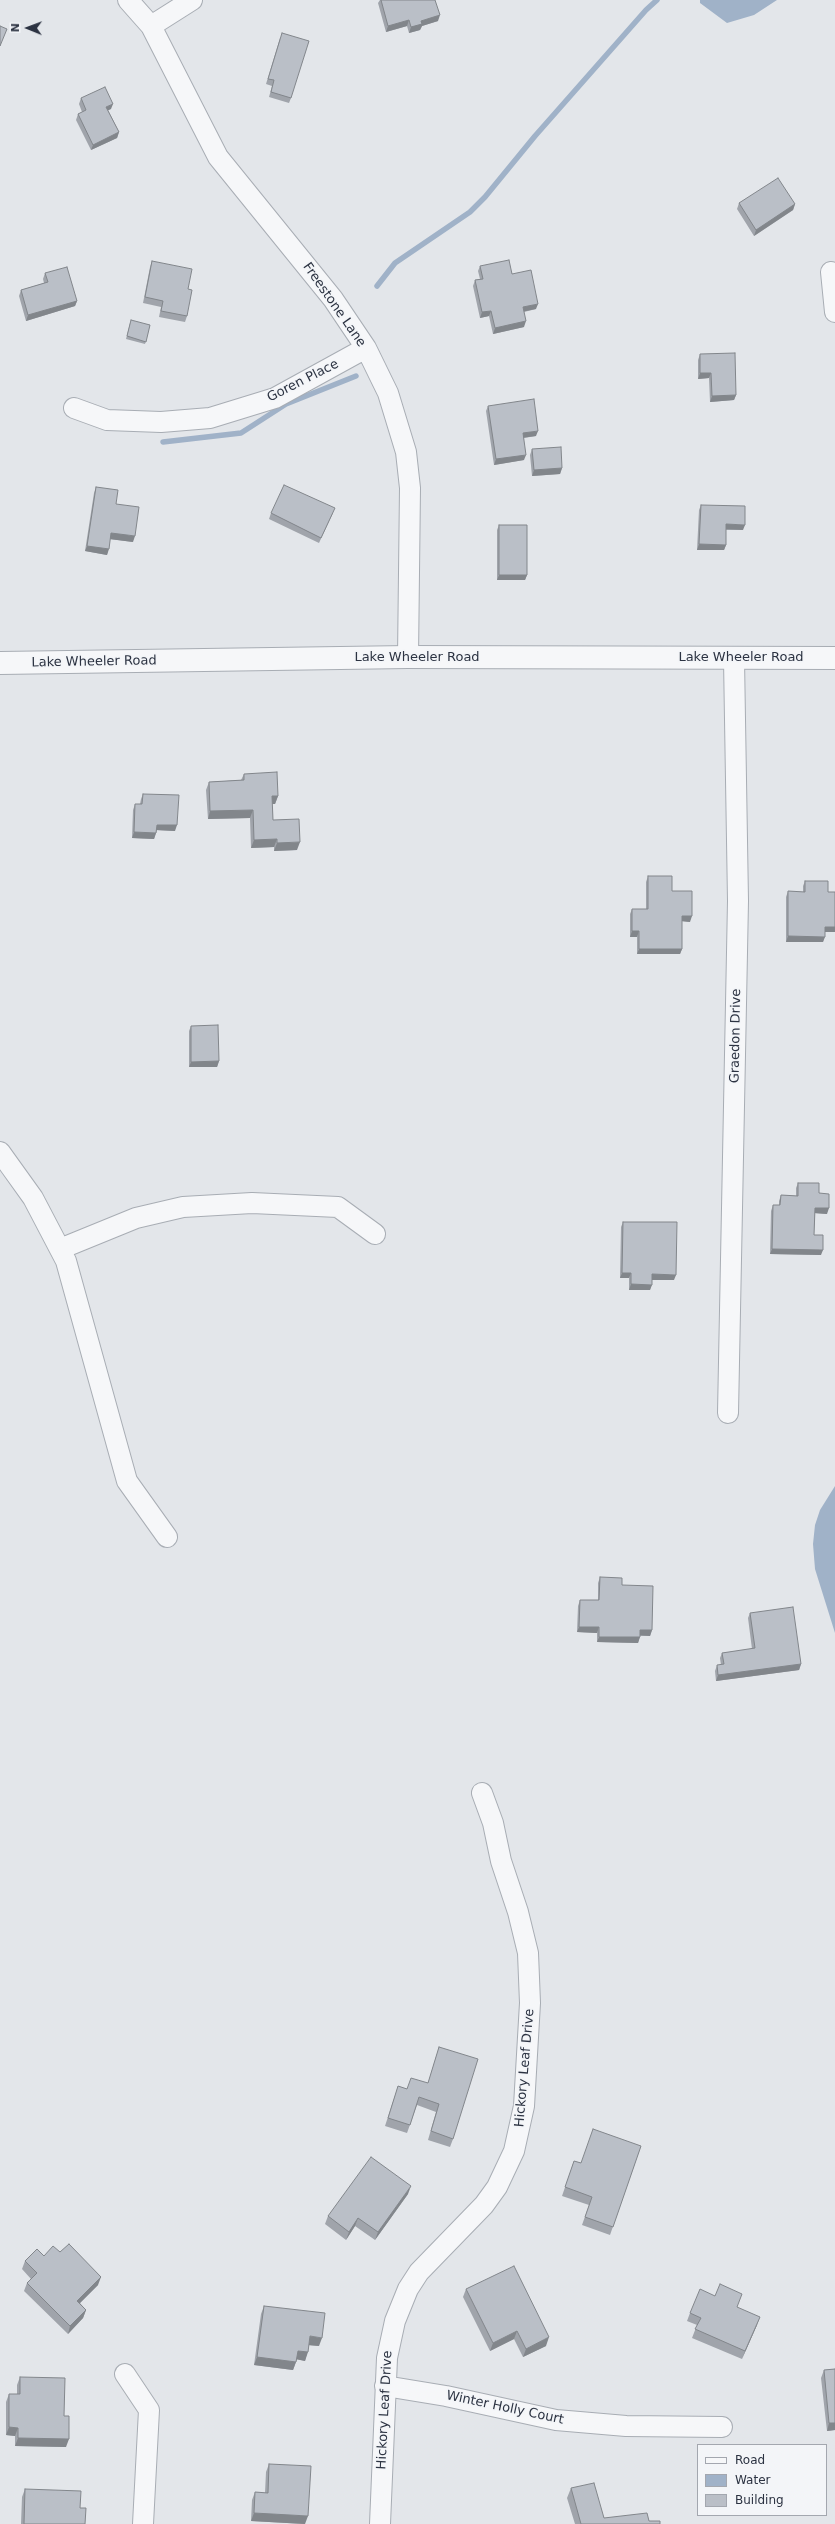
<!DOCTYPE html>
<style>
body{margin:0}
#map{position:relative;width:835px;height:2524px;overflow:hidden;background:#e3e6ea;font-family:"DejaVu Sans",sans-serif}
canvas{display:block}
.legend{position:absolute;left:697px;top:2444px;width:130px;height:72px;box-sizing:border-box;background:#f3f5f8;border:1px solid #a3a7af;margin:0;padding:5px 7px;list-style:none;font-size:12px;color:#2c3342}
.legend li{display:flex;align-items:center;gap:8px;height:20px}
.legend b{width:20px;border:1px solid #a3a7af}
.north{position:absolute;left:8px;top:8px;width:40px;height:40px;-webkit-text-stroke:3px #f3f5f8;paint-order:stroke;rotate:271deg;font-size:11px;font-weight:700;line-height:16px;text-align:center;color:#2c3342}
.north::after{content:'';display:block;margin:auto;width:14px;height:18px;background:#2c3342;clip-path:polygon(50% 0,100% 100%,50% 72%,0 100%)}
</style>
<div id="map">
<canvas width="835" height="2524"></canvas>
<ul class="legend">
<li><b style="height:5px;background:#f6f7f9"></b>Road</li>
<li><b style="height:11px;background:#a0b2c8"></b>Water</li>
<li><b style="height:11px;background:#babfc7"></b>Building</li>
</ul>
<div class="north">N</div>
</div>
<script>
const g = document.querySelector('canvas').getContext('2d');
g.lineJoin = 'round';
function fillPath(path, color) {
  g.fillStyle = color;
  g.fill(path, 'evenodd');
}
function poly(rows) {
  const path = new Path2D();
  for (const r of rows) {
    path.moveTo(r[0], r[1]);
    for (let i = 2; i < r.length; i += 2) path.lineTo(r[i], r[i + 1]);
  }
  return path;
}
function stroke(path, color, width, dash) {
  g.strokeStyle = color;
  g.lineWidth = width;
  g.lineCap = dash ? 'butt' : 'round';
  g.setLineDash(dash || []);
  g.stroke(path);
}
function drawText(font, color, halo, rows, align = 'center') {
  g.font = font + ' "DejaVu Sans",sans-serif';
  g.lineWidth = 3;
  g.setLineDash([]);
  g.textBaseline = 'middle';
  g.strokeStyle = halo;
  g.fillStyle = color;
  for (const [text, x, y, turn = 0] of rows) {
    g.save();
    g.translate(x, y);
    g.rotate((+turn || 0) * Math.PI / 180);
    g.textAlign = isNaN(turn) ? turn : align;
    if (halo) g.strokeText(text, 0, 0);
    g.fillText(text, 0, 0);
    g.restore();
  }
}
fillPath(poly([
 [700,0,777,0,754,15,727,23,700,3],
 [835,1486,835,1633,815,1569,813,1544,815,1525,820,1510]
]), '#a0b2c8');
stroke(poly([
 [377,286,395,263,470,212,485,197,535,136,646,10,657,0],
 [163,442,241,433,286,404,356,376]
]), '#a0b2c8', 5.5);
const minor = poly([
 [128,0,151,26,218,157,333,299,366,348,388,393,406,452,410,488,408,657],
 [151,26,192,0],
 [831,272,835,312],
 [74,408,107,420,161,422,210,418,275,398,366,348],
 [0,1152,33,1198,66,1261,127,1481,167,1537],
 [60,1249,136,1218,183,1207,252,1203,338,1207,375,1234],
 [728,1413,738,901,734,659],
 [125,2374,149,2410,143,2524],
 [385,2386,446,2396,556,2420,626,2426,722,2427],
 [380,2524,387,2358,395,2321,408,2289,419,2272,484,2205,497,2187,514,2151,524,2106,530,2003,528,1953,518,1912,501,1861,493,1823,482,1793]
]);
const tertiary = poly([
 [0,663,408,657,835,658]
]);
stroke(minor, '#a8adb4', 22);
stroke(tertiary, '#a8adb4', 24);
stroke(minor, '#f6f7f9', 20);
stroke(tertiary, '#f6f7f9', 22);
fillPath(poly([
 [380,0,435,0,438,21,422,26,420,30,409,33,407,26,386,32,378,3],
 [280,38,291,98,289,103,269,97,272,86,266,84],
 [81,98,111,109,108,110,119,132,117,138,91,150,76,120,78,114,82,112,79,104],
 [739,203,795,204,793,210,754,236,737,209],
 [152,261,188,289,187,316,185,322,159,317,161,307,143,303,150,267],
 [480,266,512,274,536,309,524,312,524,327,493,334,489,316,480,318,473,286,475,280,480,279,478,271],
 [45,273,77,301,75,306,26,321,19,296,21,290,44,283,43,279],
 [130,323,150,325,145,344,126,339],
 [700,354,736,395,734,400,710,402,709,378,698,379,698,360],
 [488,406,536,436,524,438,524,460,494,465,486,411],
 [532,449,562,468,560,474,532,476,530,455],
 [96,487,133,542,110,539,107,555,85,551,94,493],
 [701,505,743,530,726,530,726,545,724,550,697,550,699,510],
 [271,513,333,513,319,543,269,519],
 [499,525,527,575,525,580,497,580,497,530],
 [244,774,278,796,275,804,272,804,273,820,297,850,274,851,274,847,251,848,250,818,208,819,206,790,209,782,241,780],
 [143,794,175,831,157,830,154,839,132,838,133,810,135,804,140,804,141,799],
 [648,876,672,891,690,922,682,921,682,949,680,954,637,954,637,937,630,937,630,914,632,909,646,909,646,882],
 [805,881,828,892,835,932,825,932,823,942,786,942,786,897,788,891,803,892,803,886],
 [191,1026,219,1061,217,1067,189,1067,189,1031],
 [798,1183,819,1193,827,1214,815,1213,814,1235,821,1255,770,1254,771,1211,773,1205,779,1205,779,1201,781,1195,796,1196,796,1188],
 [623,1222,674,1280,652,1280,650,1290,629,1290,629,1278,620,1278,621,1227],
 [600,1577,622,1585,652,1630,650,1636,640,1636,638,1643,597,1642,597,1633,577,1632,578,1606,580,1600,598,1600,598,1583],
 [750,1613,801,1664,799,1670,716,1681,715,1671,717,1665,721,1665,720,1658,722,1653,752,1649,748,1618],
 [439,2047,453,2139,450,2147,428,2140,436,2112,417,2105,407,2133,385,2126,398,2086,407,2089,428,2083],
 [641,2146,610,2235,582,2225,589,2205,562,2196,574,2161,581,2163],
 [408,2194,375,2240,355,2226,346,2240,325,2224,328,2216],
 [60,2252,98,2285,80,2303,86,2310,83,2318,68,2334,24,2291,27,2283,31,2279,22,2269,25,2261,44,2256],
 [466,2289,546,2346,523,2357,514,2339,490,2351,463,2297],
 [264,2306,319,2346,309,2345,305,2361,297,2359,293,2370,254,2365,261,2314],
 [737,2307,757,2325,742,2359,692,2338,697,2325,687,2321,690,2313],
 [835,2369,835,2430,827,2431,821,2378,824,2370],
 [20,2377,64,2416,66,2447,15,2446,15,2436,6,2435,6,2402,9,2394,17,2394,17,2385],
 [269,2464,305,2524,251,2521,252,2500,255,2492,265,2493,266,2472],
 [571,2488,604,2518,649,2521,660,2524,575,2524,567,2498],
 [25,2489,80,2508,85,2524,21,2524,22,2497]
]), '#a0a4ab');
fillPath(poly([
 [440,15,438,21,422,26,420,30,409,33,411,27,421,21],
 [409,20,407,26,386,32,388,26],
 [113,104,111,109,104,112,106,107],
 [119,132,117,138,91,150,93,145],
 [795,204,793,210,754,236,756,230],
 [77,301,75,306,26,321,28,315],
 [538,304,536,309,521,312,523,307],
 [491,311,489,316,480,318,482,312],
 [526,321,524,327,493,334,495,328],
 [700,373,711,373,709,378,698,379],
 [736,395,734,400,710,402,712,396],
 [538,431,536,436,521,438,523,433],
 [526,455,524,460,494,465,496,459],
 [562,468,560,474,532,476,534,470],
 [726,524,745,525,743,530,724,529],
 [111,533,135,536,133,542,109,539],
 [699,544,726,545,724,550,697,550],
 [87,546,109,549,107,555,85,551],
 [499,575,527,575,525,580,497,580],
 [272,796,278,796,275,804,269,804],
 [253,810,250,818,208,819,210,811],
 [157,825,177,825,175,831,155,830],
 [134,832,156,833,154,839,132,838],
 [277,839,274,847,251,848,254,840],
 [300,842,297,850,274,851,277,843],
 [682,916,692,916,690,922,680,921],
 [825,927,835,927,835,932,823,932],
 [632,931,639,931,637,937,630,937],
 [788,936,825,937,823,942,786,942],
 [639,949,682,949,680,954,637,954],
 [219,1061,217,1067,189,1067,191,1062],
 [815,1208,829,1208,827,1214,813,1213],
 [772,1249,823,1250,821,1255,770,1254],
 [622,1273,631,1273,629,1278,620,1278],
 [652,1274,676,1275,674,1280,650,1280],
 [631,1284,652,1285,650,1290,629,1290],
 [579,1627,599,1627,597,1633,577,1632],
 [640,1630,652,1630,650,1636,638,1635],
 [599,1637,640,1637,638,1643,597,1642],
 [801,1664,799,1670,716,1681,718,1675],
 [411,2186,408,2194,375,2240,378,2232],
 [358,2218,355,2226,346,2240,349,2232],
 [101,2277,98,2285,74,2309,77,2301],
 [86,2310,83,2318,68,2334,70,2326],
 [760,2317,757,2325,742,2359,745,2351],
 [517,2331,514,2339,490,2351,493,2343],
 [310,2336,322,2338,319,2346,307,2345],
 [549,2337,546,2346,523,2357,526,2349],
 [298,2351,308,2352,305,2361,295,2359],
 [257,2357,296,2362,293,2370,254,2365],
 [829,2423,835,2423,835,2430,827,2431],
 [9,2427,18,2428,15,2436,6,2435],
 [18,2438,69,2439,66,2447,15,2446],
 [254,2513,308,2516,305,2524,251,2521]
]), '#82868b');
const building = poly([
 [381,0,435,0,440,15,421,21,422,24,411,27,409,20,388,26,381,0],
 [0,26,7,29,0,46,0,26],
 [282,33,309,41,291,98,271,92,274,80,268,79,282,33],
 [105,87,113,104,106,107,119,132,93,145,78,114,86,110,81,98,105,87],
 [778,178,795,204,756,230,739,203,778,178],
 [509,260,512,274,531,270,538,304,523,307,526,321,495,328,491,311,482,312,475,280,483,279,480,266,509,260],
 [152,261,192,269,188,289,192,290,187,316,161,311,163,301,145,297,152,261],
 [67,267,77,301,28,315,21,290,48,282,45,273,67,267],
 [131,320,150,325,146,342,127,336,131,320],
 [735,353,736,395,712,396,711,373,700,373,700,354,735,353],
 [534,399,538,431,523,433,526,455,496,459,488,406,534,399],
 [561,447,562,468,534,470,532,449,561,447],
 [284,485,335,508,321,538,271,513,284,485],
 [96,487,118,490,116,504,139,507,135,536,111,533,109,549,87,546,96,487],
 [701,505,745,506,745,525,726,524,726,545,699,544,701,505],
 [499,525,527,525,527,575,499,575,499,525],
 [277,772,278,796,272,796,273,820,299,819,300,842,277,843,277,839,254,840,253,810,210,811,209,782,244,780,244,774,277,772],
 [143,794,179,795,177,825,157,825,156,833,134,832,135,804,142,804,143,794],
 [648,876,672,876,672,891,692,891,692,916,682,916,682,949,639,949,639,931,632,931,632,909,648,909,648,876],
 [805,881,828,881,828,892,835,892,835,927,825,927,825,937,788,936,788,891,805,892,805,881],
 [218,1025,219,1061,191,1062,191,1026,218,1025],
 [798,1183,819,1183,819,1193,829,1194,829,1208,815,1208,814,1235,823,1235,823,1250,772,1249,773,1205,780,1205,781,1195,798,1196,798,1183],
 [623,1222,677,1222,676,1275,652,1274,652,1285,631,1284,631,1273,622,1273,623,1222],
 [600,1577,622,1578,622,1585,653,1586,652,1630,640,1630,640,1637,599,1637,599,1627,579,1627,580,1600,599,1600,600,1577],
 [793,1607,801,1664,718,1675,717,1665,724,1664,722,1653,755,1648,750,1613,793,1607],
 [439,2047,478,2059,453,2139,431,2131,439,2104,419,2097,410,2125,388,2118,398,2086,407,2089,411,2078,428,2083,439,2047],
 [593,2129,641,2146,613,2227,585,2217,592,2197,565,2187,574,2161,581,2163,593,2129],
 [371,2157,411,2186,378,2232,358,2218,349,2232,328,2216,371,2157],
 [69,2244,101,2277,77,2301,86,2310,70,2326,27,2283,37,2273,25,2261,37,2249,44,2256,53,2246,60,2252,69,2244],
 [514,2266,549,2337,526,2349,517,2331,493,2343,466,2289,514,2266],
 [720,2284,742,2294,737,2307,760,2317,745,2351,695,2329,701,2318,690,2313,700,2289,715,2296,720,2284],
 [264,2306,325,2313,322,2338,310,2336,308,2352,298,2351,296,2362,257,2357,264,2306],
 [835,2369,835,2423,829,2423,824,2370,835,2369],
 [20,2377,65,2378,64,2416,69,2416,69,2439,18,2438,18,2428,9,2427,9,2394,20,2394,20,2377],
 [269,2464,311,2466,308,2516,254,2513,255,2492,268,2493,269,2464],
 [594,2483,604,2518,647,2513,649,2521,660,2521,660,2524,581,2524,571,2488,594,2483],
 [25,2489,81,2491,80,2508,86,2508,85,2524,24,2524,25,2489]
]);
fillPath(building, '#babfc7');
stroke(building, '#82868b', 1);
drawText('13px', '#2c3342', '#f3f5f8', [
 ["Freestone Lane",334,305,55],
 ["Goren Place",303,381,-27],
 ["Lake Wheeler Road",417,658],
 ["Lake Wheeler Road",741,658],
 ["Lake Wheeler Road",94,662,-1],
 ["Graedon Drive",736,1036,-89],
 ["Hickory Leaf Drive",525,2068,-85],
 ["Winter Holly Court",505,2408,12],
 ["Hickory Leaf Drive",385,2410,-87]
]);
</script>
